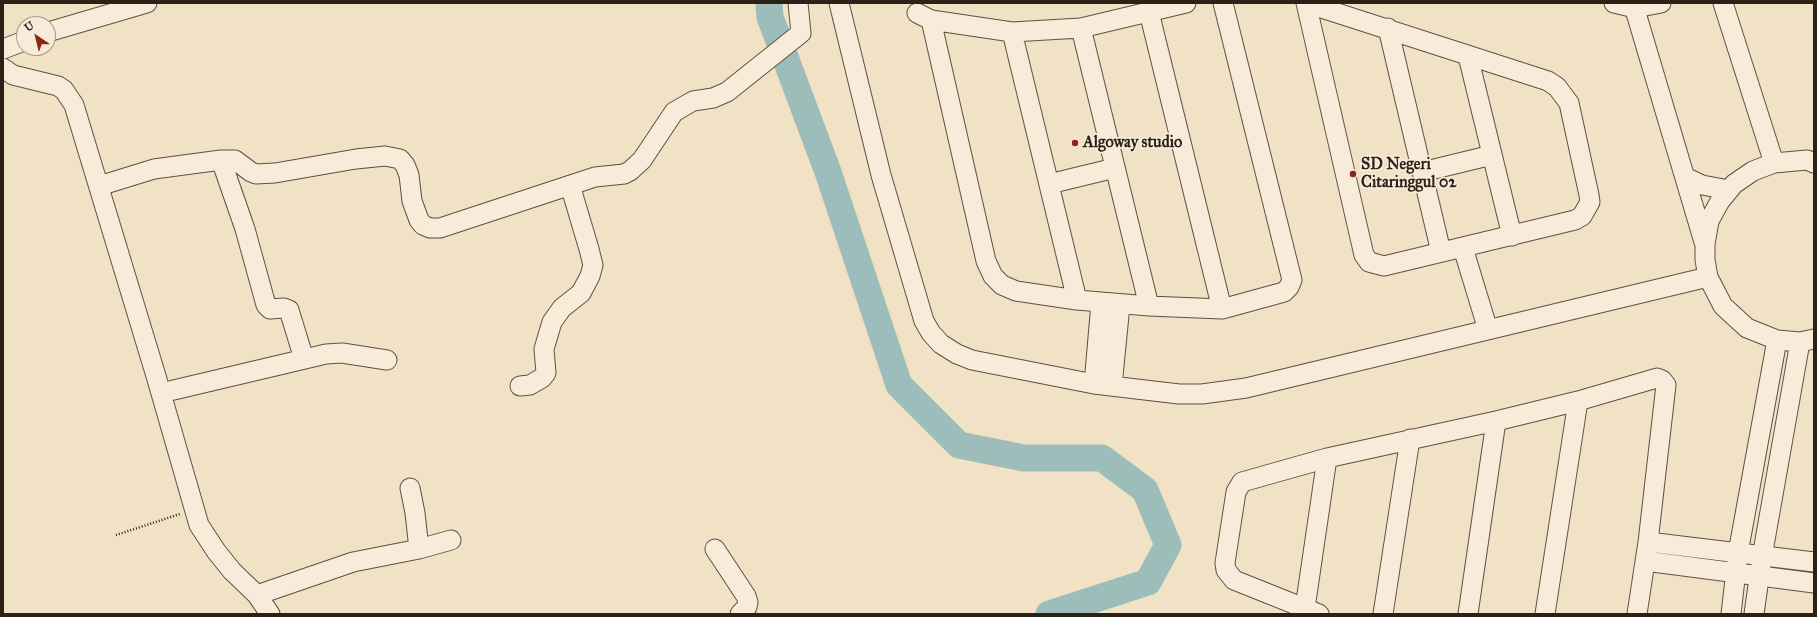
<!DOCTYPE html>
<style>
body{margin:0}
#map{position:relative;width:1817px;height:617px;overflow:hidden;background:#f1e2c5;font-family:"IM FELL Great Primer",serif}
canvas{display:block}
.frame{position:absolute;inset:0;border:4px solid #2c2117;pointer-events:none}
.north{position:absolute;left:16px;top:16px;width:40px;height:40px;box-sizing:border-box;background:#f6ecd9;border:1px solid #a59b8b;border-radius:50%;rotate:325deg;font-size:11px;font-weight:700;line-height:16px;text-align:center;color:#2c2117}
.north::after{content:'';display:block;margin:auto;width:14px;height:18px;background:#8f2418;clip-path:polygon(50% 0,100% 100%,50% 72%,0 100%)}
</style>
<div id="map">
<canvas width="1817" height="617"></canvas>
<div class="frame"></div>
<div class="north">U</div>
</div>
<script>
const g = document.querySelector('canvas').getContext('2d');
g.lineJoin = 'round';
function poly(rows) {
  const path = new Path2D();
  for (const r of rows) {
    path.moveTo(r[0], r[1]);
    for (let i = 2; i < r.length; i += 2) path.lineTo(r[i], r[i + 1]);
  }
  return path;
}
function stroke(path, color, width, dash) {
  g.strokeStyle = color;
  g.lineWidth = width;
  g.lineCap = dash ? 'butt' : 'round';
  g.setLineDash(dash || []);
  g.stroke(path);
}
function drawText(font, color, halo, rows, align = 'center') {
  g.font = font + ' "IM FELL Great Primer",serif';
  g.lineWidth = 3.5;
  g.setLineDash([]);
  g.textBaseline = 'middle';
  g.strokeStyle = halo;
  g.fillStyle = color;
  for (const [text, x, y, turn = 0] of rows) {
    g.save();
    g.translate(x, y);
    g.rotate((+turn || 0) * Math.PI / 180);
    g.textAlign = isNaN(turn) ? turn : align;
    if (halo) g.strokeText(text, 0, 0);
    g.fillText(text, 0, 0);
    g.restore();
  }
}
stroke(poly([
 [769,3,770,17,828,172,899,385,959,445,1024,458,1102,458,1145,490,1168,545,1148,582,1049,614]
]), '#9cbdba', 27);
const minor = poly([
 [839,3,881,175,924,321,931,333,941,344,957,354,972,360,1094,384,1179,394,1202,394,1246,388,1708,277],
 [1306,3,1548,81,1557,87,1569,103,1589,195,1590,202,1582,216,1575,220,1384,266,1369,262,1364,255,1306,3],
 [1614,3,1635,8,1661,3],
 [1633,3,1704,242],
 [1723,3,1774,163],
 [1149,12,1222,309],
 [917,13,931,20,1012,32,1081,28,1186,3],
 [931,20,986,261,993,276,1002,285,1016,291,1077,300,1149,306,1222,309,1284,292,1289,287,1292,280,1223,3],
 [1081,28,1149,306],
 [1388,28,1441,252],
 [48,32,147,3],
 [1012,32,1077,300],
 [3,49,24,41],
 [1468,56,1512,236],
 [3,68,13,75,58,86,64,90,74,105,156,376,199,525,216,551,232,571,257,595,270,614],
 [221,160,245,229,266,305,270,309,284,308,289,310,304,359],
 [1814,163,1807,160,1774,163,1753,171,1734,184,1720,201,1709,221,1705,244,1705,260,1708,277,1723,306,1747,328,1777,340,1800,342,1814,339],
 [1422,172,1492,155],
 [1685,177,1702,185,1729,190],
 [1049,184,1115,168],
 [99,186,154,169,221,160,235,160,251,172,256,174,275,173,356,159,385,156,400,159,405,165,409,175,412,201,419,220,423,225,430,228,440,228,595,177,624,174,630,171,642,160,674,112,693,101,713,98,727,92,801,33,798,3],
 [1463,248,1488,330],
 [1094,384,1101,303],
 [520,386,530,385,542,378,546,373,544,349,552,322,562,308,581,293,590,276,593,265,589,249,570,185],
 [1112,386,1120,305],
 [161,393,326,354,342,353,387,360],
 [410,488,415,513,419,549],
 [1648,542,1814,562],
 [715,549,746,596,748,602,747,607,740,614],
 [1645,561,1814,583],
 [257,595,353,562,419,549,451,540],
 [1305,608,1327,458],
 [1319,614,1234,580,1226,570,1225,563,1236,492,1242,482,1327,458,1496,421,1578,401,1657,378,1662,380,1666,385,1648,542,1637,614],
 [1383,614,1410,439],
 [1468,614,1496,421],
 [1545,614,1578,401],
 [1731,614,1738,553,1777,340],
 [1754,614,1762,557,1800,342]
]);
stroke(minor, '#5d5142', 21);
stroke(poly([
 [116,535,180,514]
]), '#2c2117', 2.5, [1, 2]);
stroke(minor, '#f6ecd9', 19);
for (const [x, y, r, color] of [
 [1075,143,4,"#8f2418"],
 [1353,174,4,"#8f2418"]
]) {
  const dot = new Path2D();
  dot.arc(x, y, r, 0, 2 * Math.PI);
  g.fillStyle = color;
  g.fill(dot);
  stroke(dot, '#f6ecd9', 1.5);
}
drawText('bold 16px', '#2c2117', '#f6ecd9', [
 ["Algoway studio",1083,143],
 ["SD Negeri",1361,165],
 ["Citaringgul 02",1361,183]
], 'left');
</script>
